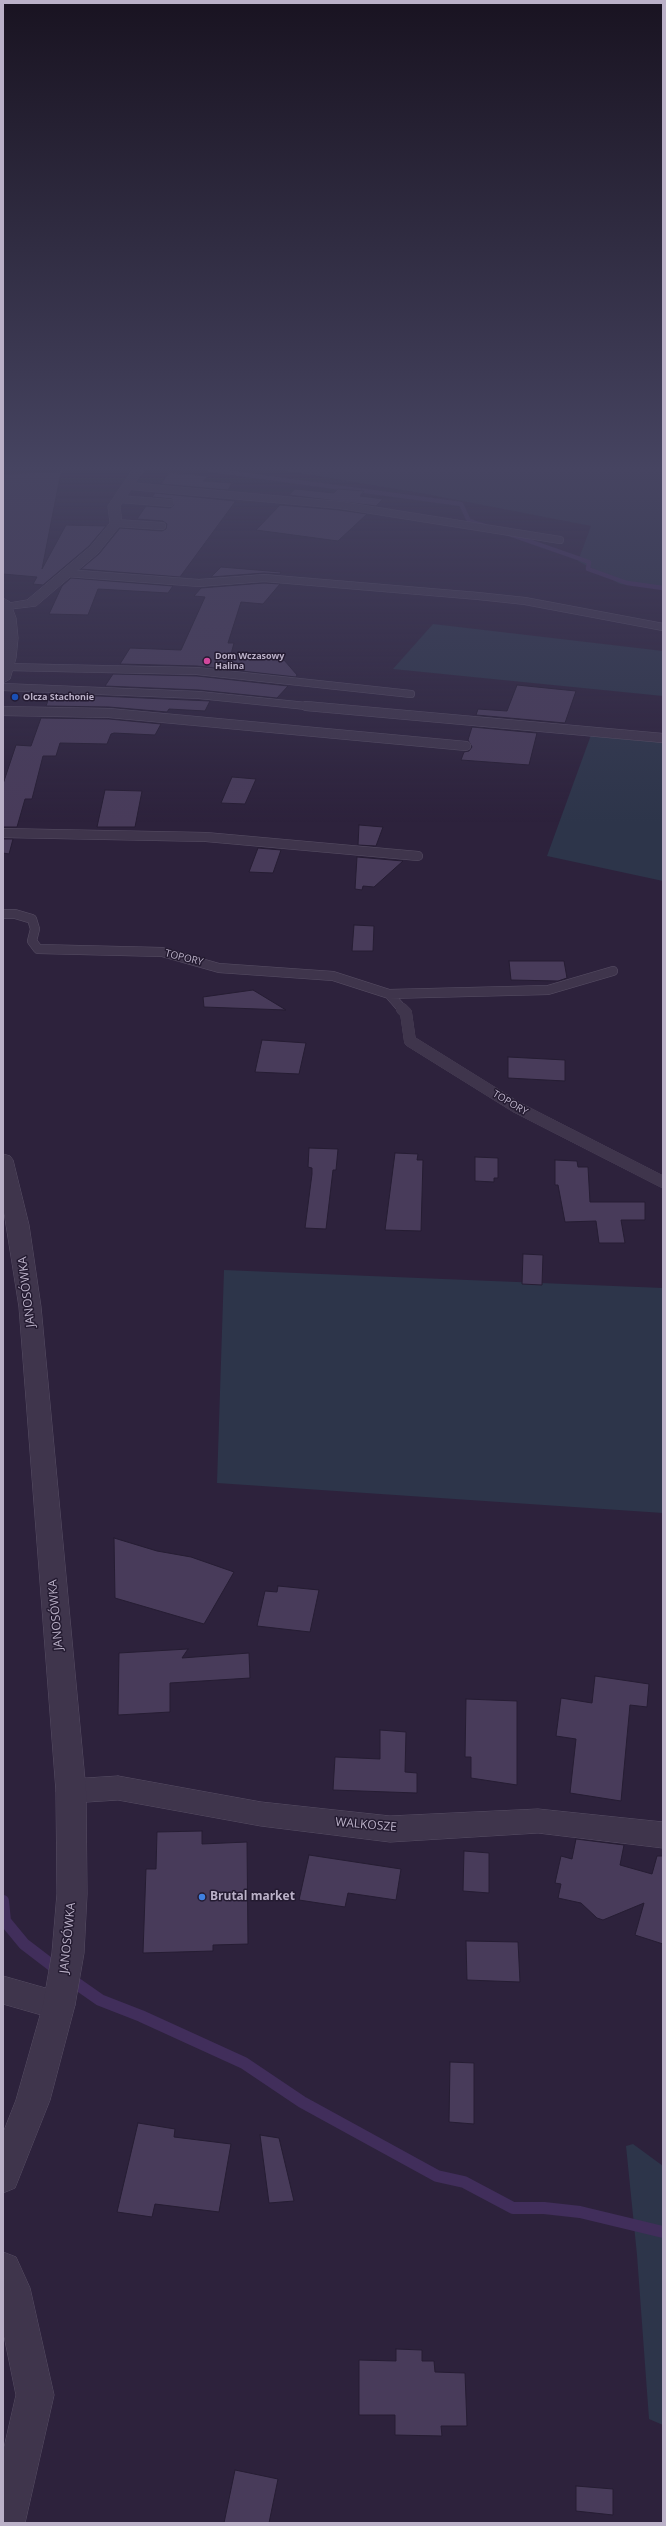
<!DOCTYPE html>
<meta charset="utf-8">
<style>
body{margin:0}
#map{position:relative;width:666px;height:2526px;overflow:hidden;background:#2d223c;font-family:"Open Sans",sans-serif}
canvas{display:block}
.frame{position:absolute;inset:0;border:4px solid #bbb1c8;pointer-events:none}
</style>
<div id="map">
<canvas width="666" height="2526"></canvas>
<div class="frame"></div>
</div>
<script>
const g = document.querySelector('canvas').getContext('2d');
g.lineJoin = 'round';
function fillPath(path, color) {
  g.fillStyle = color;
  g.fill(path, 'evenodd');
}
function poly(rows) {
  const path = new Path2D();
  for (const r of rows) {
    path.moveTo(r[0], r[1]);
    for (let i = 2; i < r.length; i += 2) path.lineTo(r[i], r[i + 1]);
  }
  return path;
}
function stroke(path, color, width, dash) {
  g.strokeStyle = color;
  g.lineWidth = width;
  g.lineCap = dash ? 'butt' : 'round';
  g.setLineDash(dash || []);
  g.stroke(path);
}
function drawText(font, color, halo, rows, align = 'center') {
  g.font = font + ' "Open Sans",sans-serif';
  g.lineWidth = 3;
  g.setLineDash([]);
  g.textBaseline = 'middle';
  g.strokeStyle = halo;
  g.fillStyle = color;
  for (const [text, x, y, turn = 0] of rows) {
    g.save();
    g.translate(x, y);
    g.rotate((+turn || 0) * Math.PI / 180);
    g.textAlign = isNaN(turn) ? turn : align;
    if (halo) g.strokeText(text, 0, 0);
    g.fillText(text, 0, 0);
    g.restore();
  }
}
fillPath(poly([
 [281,470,663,470,663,589,620,584,578,561,591,526,426,494],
 [433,624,663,651,663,696,393,669],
 [591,735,663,741,663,881,547,856],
 [224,1270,663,1288,663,1513,217,1483],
 [633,2144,663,2166,663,2425,649,2419,637,2255,626,2146]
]), '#2d354a');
stroke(poly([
 [210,470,461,504,469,521,485,526],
 [506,533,589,562,588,569,627,583,663,588]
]), '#412e5b', 4.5);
stroke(poly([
 [3,1901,5,1921,24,1944,58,1970],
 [70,1979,100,2000,141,2016,244,2063,302,2102,437,2176,464,2182,513,2208,544,2208,580,2212,663,2232]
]), '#412e5b', 12);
const building = poly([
 [61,472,42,569,66,525,106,526,89,546,43,585,33,584,37,577,3,574,3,474,61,472],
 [169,473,208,476,203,481,232,483,228,490,161,484,169,473],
 [295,489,334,493,338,489,364,491,360,496,383,499,376,506,289,495,295,489],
 [155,493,235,501,235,502,180,577,81,569,99,554,120,528,162,531,166,529,167,524,163,521,137,519,146,506,170,508,174,505,172,499,152,497,155,493],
 [280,505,339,510,367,514,338,541,256,530,280,505],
 [221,567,281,572,280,574,264,573,211,577,221,567],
 [71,578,173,586,168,593,98,589,88,615,49,614,62,586,71,578],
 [264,583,280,584,263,604,241,602,228,643,234,643,231,654,284,660,297,675,296,677,197,666,120,664,130,648,181,650,205,597,194,596,201,588,264,583],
 [113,674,197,676,288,686,277,698,199,690,105,686,113,674],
 [517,685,576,691,565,723,476,715,478,709,507,711,517,685],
 [50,695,99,696,210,701,205,711,169,709,167,712,109,707,46,706,50,695],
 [41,718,109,719,161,724,155,735,114,733,111,734,107,744,60,743,56,756,43,756,32,799,25,799,17,827,3,827,3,784,16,745,31,746,41,718],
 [472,727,537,733,529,765,461,760,464,752,469,751,472,747,468,740,472,727],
 [232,777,256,779,245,804,221,803,232,777],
 [105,790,142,791,135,827,97,827,105,790],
 [359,825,383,827,376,846,358,845,359,825],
 [3,839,13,839,9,854,3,853,3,839],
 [258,848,281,850,273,873,249,872,258,848],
 [357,857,403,861,374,887,363,886,362,890,355,889,357,857],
 [354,925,374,926,373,951,352,951,354,925],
 [509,961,564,961,567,978,558,981,511,980,509,961],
 [253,990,286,1010,204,1007,203,997,253,990],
 [262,1040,306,1043,299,1074,255,1072,262,1040],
 [508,1057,565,1060,565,1081,508,1078,508,1057],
 [309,1148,338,1149,336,1170,333,1170,326,1229,305,1228,312,1174,312,1168,308,1167,309,1148],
 [395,1153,418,1154,417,1160,423,1160,421,1231,385,1230,395,1153],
 [475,1157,498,1158,498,1178,494,1178,494,1182,475,1181,475,1157],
 [555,1160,577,1161,578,1167,588,1167,590,1202,645,1202,645,1220,621,1220,625,1243,599,1243,596,1221,565,1222,558,1185,555,1185,555,1160],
 [523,1254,543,1255,542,1285,522,1284,523,1254],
 [114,1538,157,1551,191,1557,234,1572,204,1624,115,1598,114,1538],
 [278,1586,319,1590,310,1632,257,1626,265,1591,277,1592,278,1586],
 [188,1649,182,1658,249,1653,250,1678,170,1683,170,1712,118,1715,119,1653,188,1649],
 [595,1676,649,1684,647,1707,630,1705,621,1801,570,1793,576,1739,556,1736,561,1698,592,1703,595,1676],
 [466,1699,517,1701,517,1785,471,1778,471,1757,465,1757,466,1699],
 [380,1730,406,1732,405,1772,417,1773,417,1793,333,1790,335,1757,380,1759,380,1730],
 [202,1831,202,1844,247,1842,248,1944,213,1945,213,1951,143,1953,146,1869,156,1869,157,1832,202,1831],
 [576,1839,624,1845,620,1865,652,1874,657,1856,663,1856,663,1944,635,1935,644,1903,603,1920,597,1918,581,1903,558,1898,561,1884,555,1883,561,1856,572,1859,576,1839],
 [464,1851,489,1853,489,1893,463,1891,464,1851],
 [309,1855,401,1869,396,1900,348,1893,345,1907,299,1900,309,1855],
 [466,1941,518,1942,520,1982,467,1980,466,1941],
 [450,2062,474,2063,474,2124,449,2122,450,2062],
 [138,2123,175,2129,174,2137,231,2144,219,2212,155,2204,152,2217,117,2212,138,2123],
 [260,2135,279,2138,294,2201,269,2203,260,2135],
 [396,2349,422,2350,422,2361,434,2361,435,2372,465,2373,467,2426,441,2426,442,2436,395,2435,395,2415,359,2415,359,2360,396,2361,396,2349],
 [235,2470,278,2479,269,2523,224,2523,235,2470],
 [576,2486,613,2489,613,2515,576,2511,576,2486]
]);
fillPath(building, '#483b5a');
stroke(building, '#261d33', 1);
const serviceFar2 = poly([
 [129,486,340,505,560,540],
 [119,499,170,503],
 [116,523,162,526],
 [66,573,199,583,264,578,478,596,525,601,663,627],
 [7,667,197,671,411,694],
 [3,687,199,695,316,707]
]);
const serviceFar1 = poly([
 [306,706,663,738],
 [3,711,109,713,466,746],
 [3,833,206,837,418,856],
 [3,914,15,914,32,919,35,929,32,941,38,949,162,952,219,968,333,976,389,994,403,1010],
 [389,994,548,990,613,971]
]);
const service = poly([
 [402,1009,406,1013,410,1041,516,1107,663,1182]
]);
const minor = poly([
 [132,470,144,470,120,506,122,523,98,553,36,606,3,610,3,604,27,600,90,547,110,523,108,506,132,470],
 [118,1776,261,1802,390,1816,538,1809,663,1822,663,1848,538,1833,390,1842,261,1826,118,1800,71,1803,61,1800,56,1791,61,1782,71,1779,118,1776],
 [3,1976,70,1995,75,2005,70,2015,59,2020,3,2004,3,1976],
 [3,2252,16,2257,30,2288,54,2395,25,2523,3,2523,3,2452,16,2395,3,2331,3,2252]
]);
const tertiary = poly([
 [3,598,10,602,16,618,18,638,16,658,10,679,3,683,3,598],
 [3,1154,10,1156,13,1160,29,1225,41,1307,86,1791,87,1894,84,1953,75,2005,50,2100,15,2188,3,2193,3,2133,16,2100,43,2005,52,1953,57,1894,56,1791,19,1307,3,1206,3,1154]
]);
stroke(serviceFar2, '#574e64', 8);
stroke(serviceFar1, '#574e64', 10);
stroke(service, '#574e64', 12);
stroke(minor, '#574e64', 1);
stroke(tertiary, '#574e64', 1);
stroke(serviceFar2, '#3f354c', 7);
stroke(serviceFar1, '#3f354c', 9);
stroke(service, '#3f354c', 12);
fillPath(minor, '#3f354c');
fillPath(tertiary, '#3f354c');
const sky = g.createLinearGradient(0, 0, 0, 823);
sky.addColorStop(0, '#191321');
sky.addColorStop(0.57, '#464461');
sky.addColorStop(1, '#46446100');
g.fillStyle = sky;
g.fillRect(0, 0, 666, 823);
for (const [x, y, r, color] of [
 [207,661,4,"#d1479c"],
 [15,697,4,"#1a4fb4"],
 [202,1897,4,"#3f7fe0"]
]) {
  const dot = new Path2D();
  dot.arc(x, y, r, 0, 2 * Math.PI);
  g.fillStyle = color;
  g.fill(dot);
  stroke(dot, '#241b31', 1.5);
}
drawText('bold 9px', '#bbb1c8', '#241b31', [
 ["Dom Wczasowy",215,656],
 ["Halina",215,666],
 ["Olcza Stachonie",23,697]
], 'left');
drawText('10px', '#bbb1c8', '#241b31', [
 ["TOPORY",184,958,14],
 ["TOPORY",510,1103,31]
]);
drawText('12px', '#bbb1c8', '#241b31', [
 ["JANOSÓWKA",27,1292,-97],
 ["JANOSÓWKA",56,1615,-95],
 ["WALKOSZE",366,1825,5],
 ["JANOSÓWKA",68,1938,-84]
]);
drawText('bold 12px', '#bbb1c8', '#241b31', [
 ["Brutal market",210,1897]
], 'left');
</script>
